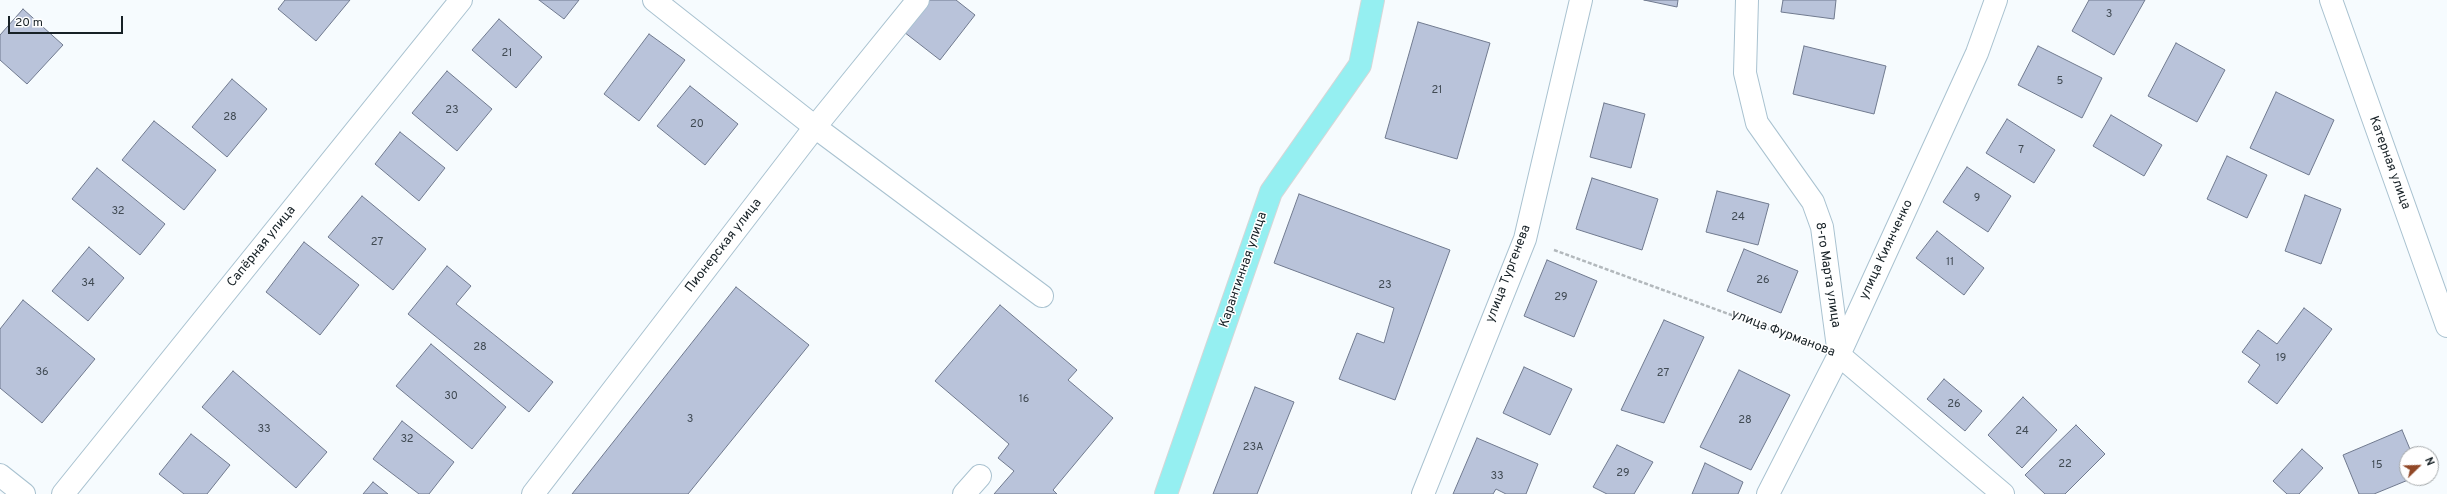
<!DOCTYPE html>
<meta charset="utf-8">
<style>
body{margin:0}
#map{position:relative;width:2447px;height:494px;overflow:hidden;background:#f6fbfe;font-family:Overpass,sans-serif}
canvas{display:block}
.north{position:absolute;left:2399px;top:446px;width:40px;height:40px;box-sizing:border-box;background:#fff;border:1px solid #a2a6a8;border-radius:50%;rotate:67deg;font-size:11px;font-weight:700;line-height:16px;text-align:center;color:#172126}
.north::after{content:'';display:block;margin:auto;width:14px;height:18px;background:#914827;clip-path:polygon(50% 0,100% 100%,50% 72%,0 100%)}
.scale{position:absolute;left:8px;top:16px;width:115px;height:18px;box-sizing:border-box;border:2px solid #172126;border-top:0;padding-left:5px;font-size:12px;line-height:14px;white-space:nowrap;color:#172126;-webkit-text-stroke:3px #fff;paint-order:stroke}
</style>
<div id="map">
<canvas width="2447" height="494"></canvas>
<div class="north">N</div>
<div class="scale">20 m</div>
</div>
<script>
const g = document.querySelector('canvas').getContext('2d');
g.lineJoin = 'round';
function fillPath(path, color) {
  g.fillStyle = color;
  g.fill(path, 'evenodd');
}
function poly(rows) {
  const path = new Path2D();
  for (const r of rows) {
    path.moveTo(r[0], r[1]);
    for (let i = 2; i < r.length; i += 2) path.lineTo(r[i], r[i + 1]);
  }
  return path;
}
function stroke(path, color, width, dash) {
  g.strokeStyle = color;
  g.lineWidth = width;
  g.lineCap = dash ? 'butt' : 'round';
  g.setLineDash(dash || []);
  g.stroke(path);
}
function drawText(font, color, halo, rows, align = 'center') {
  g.font = font + ' Overpass,sans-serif';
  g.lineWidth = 3;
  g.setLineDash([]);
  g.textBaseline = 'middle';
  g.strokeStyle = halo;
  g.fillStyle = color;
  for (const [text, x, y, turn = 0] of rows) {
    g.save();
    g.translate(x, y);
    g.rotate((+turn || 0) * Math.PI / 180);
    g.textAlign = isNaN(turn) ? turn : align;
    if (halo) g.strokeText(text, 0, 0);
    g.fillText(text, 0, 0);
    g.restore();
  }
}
const building = poly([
 [285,0,350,0,316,41,278,9,285,0],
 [539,0,579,0,564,19,539,0],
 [929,0,956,0,975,15,940,60,904,32,929,0],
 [1644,0,1678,0,1677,7,1644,0],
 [1783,0,1836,0,1834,19,1781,12,1783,0],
 [2089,0,2145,0,2114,55,2072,31,2089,0],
 [23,9,63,45,27,84,0,60,0,35,23,9],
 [499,19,542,57,516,88,472,50,499,19],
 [1418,22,1490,43,1457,159,1385,138,1418,22],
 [649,34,685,60,639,121,604,94,649,34],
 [2176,43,2225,70,2197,122,2148,96,2176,43],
 [1804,46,1886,66,1874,114,1793,94,1804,46],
 [2038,46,2102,78,2082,118,2018,85,2038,46],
 [447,71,492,109,457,151,412,113,447,71],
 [232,79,267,109,227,157,192,127,232,79],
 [690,86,738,124,705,165,657,126,690,86],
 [2276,92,2334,120,2309,175,2250,148,2276,92],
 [1604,103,1645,114,1631,168,1590,157,1604,103],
 [2111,115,2162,145,2144,176,2093,146,2111,115],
 [2007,119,2055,150,2034,183,1986,153,2007,119],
 [154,121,216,170,184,210,122,160,154,121],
 [400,132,445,168,419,201,375,164,400,132],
 [2227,156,2267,175,2247,218,2207,199,2227,156],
 [1967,167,2011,196,1988,232,1943,202,1967,167],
 [97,168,165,224,140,255,72,199,97,168],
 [1592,178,1658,199,1642,250,1576,229,1592,178],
 [1717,191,1769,204,1758,245,1706,232,1717,191],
 [1299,194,1450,250,1395,400,1339,379,1357,333,1384,343,1394,308,1274,263,1299,194],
 [2305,195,2341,209,2321,264,2285,251,2305,195],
 [362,196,426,249,393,290,328,237,362,196],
 [1937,231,1984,268,1964,295,1916,258,1937,231],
 [304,242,359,285,320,335,266,292,304,242],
 [89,247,124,278,88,321,52,291,89,247],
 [1744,249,1798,271,1781,313,1727,291,1744,249],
 [1547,260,1597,281,1574,337,1524,316,1547,260],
 [447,266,471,286,456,304,553,382,529,412,408,314,447,266],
 [736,287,809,345,688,494,572,494,736,287],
 [23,300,95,359,42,423,0,388,0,329,23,300],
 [1000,305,1077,370,1068,380,1113,418,1053,490,1057,494,994,494,1014,471,998,458,1009,444,935,381,1000,305],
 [2304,308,2332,329,2277,404,2248,382,2260,365,2242,352,2258,330,2277,344,2304,308],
 [1664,320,1704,337,1664,423,1621,410,1664,320],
 [431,344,506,407,472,449,396,386,431,344],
 [1524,367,1572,389,1550,435,1503,413,1524,367],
 [1739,370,1790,395,1751,470,1700,447,1739,370],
 [233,371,327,452,296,488,202,407,233,371],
 [1944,379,1982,411,1965,431,1927,399,1944,379],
 [1255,387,1294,402,1257,494,1213,494,1255,387],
 [2023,397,2057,430,2022,468,1988,435,2023,397],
 [402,421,454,462,429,494,419,494,373,459,402,421],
 [2076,425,2105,454,2065,494,2045,494,2025,475,2076,425],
 [2402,430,2412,454,2407,454,2407,478,2413,478,2374,494,2359,494,2343,455,2402,430],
 [191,434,230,465,207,494,184,494,159,474,191,434],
 [1477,438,1538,464,1526,494,1506,494,1496,489,1493,494,1453,494,1477,438],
 [1617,445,1653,462,1634,494,1607,494,1593,487,1617,445],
 [2302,449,2323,468,2299,494,2287,494,2273,481,2302,449],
 [1705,463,1743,482,1738,494,1692,494,1705,463],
 [373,482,388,494,363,494,373,482]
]);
fillPath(building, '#b9c3da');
stroke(building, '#707a8f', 1);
const minor = poly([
 [654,0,815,127,1042,296],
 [1747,0,1745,73,1757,123,1813,202,1822,227,1839,355],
 [2331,0,2447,326],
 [1839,355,2003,494],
 [0,475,24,494],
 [63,494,461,0],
 [533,494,815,127,918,0],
 [964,494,980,476],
 [1423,494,1525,239,1581,0],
 [1768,494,1839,355,1977,53,1996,0]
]);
const major = poly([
 [1166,494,1271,192,1360,65,1373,0]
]);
stroke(minor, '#a9c2d0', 24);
stroke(major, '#d5d7d8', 24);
stroke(poly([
 [1554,250,1805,342]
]), '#b2b8bc', 2.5, [4, 2]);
stroke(minor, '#fff', 22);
stroke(major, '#95eff1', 22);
drawText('11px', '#404a53', null, [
 ["3",2109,15],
 ["21",507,54],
 ["5",2060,82],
 ["21",1437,91],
 ["23",452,111],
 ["28",230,118],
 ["20",697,125],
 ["7",2021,151],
 ["9",1977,199],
 ["32",118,212],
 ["24",1738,218],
 ["27",377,243],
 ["11",1950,263],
 ["26",1763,281],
 ["34",88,284],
 ["23",1385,286],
 ["29",1561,298],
 ["28",480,348],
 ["19",2281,359],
 ["36",42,373],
 ["27",1663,374],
 ["30",451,397],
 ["16",1024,400],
 ["26",1954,405],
 ["3",690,420],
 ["28",1745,421],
 ["33",264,430],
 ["24",2022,432],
 ["32",407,440],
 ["23А",1253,448],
 ["22",2065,465],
 ["15",2377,466],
 ["29",1623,474],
 ["33",1497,477]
]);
drawText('13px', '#172126', '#fff', [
 ["Катерная улица",2389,163,70],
 ["Пионерская улица",724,246,-52],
 ["Сапёрная улица",262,247,-51],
 ["улица Киянченко",1887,250,-65],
 ["Карантинная улица",1244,270,-71],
 ["улица Тургенева",1509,274,-69],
 ["8-го Марта улица",1827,275,81],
 ["улица Фурманова",1783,334,21]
]);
</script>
